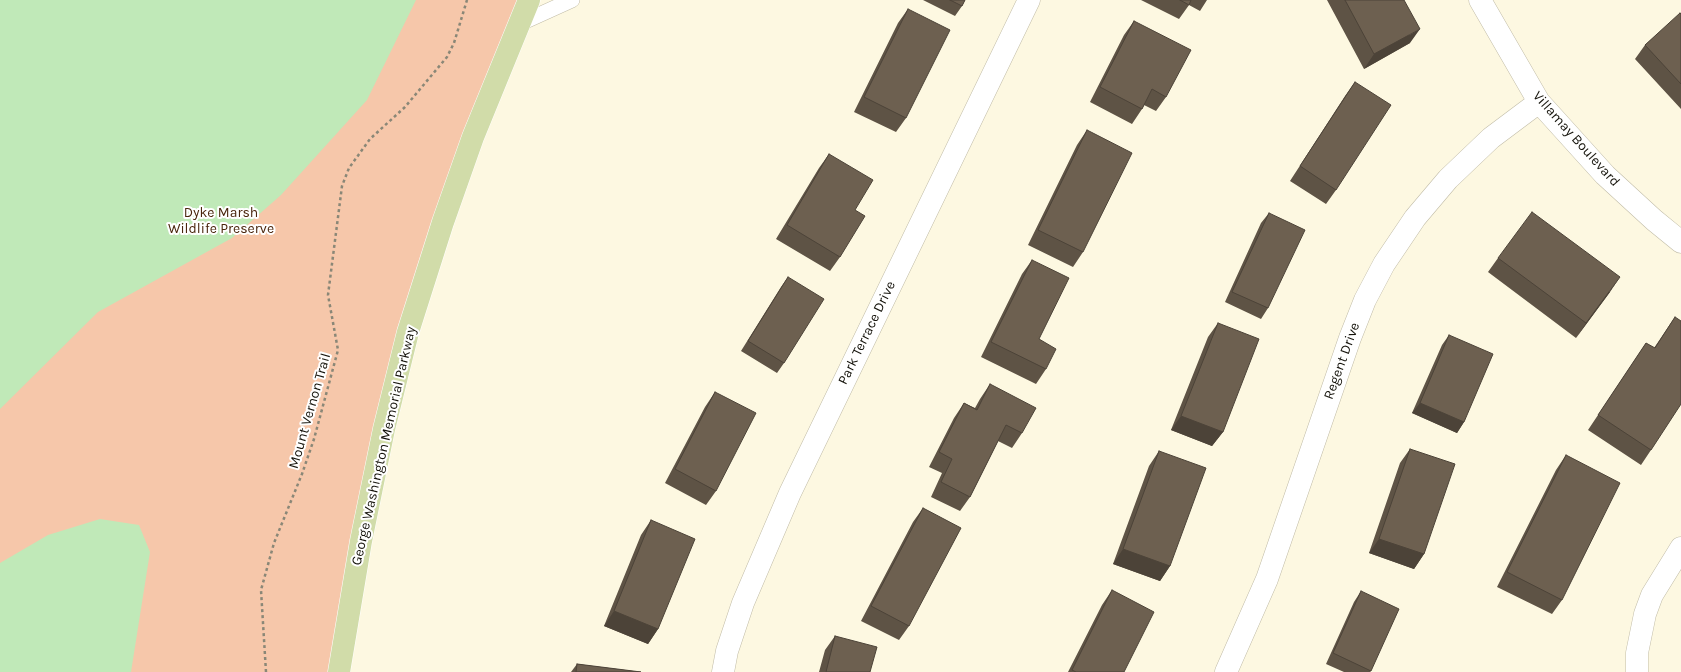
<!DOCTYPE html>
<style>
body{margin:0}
canvas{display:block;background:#fdf8e1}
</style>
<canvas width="1681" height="672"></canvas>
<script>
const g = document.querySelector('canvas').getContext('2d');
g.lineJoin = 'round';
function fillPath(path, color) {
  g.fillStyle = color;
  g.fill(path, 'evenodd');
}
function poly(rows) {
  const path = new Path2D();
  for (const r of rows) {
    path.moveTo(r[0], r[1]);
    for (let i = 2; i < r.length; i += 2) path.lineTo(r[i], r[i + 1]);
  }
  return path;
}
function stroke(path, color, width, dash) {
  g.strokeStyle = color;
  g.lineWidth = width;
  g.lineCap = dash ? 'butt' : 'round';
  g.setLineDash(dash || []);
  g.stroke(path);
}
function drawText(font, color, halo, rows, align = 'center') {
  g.font = font + ' Karla,sans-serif';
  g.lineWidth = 4;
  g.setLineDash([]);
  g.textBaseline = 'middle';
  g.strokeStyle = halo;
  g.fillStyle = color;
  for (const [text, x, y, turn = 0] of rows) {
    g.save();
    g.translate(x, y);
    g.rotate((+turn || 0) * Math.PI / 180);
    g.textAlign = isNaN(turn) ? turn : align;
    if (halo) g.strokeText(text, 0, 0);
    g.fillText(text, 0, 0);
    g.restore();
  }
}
fillPath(poly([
 [0,0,530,0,519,24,384,429,350,672,0,672]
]), '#f6c7aa');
fillPath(poly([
 [0,0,416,0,367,100,281,195,232,238,98,312,0,409],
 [100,519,139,525,150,552,131,672,0,672,0,563,48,535]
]), '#c0e9b8');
const service = poly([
 [519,24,572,0]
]);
const minor = poly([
 [1480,0,1539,102,1605,175,1654,220,1681,242],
 [723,672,727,651,743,603,790,493,1029,0],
 [1226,672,1267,579,1350,338,1365,300,1384,264,1415,218,1448,179,1491,138,1539,102],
 [1637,672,1637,653,1645,614,1652,595,1681,548]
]);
const primary = poly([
 [339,672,361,541,384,429,408,332,443,222,473,137,529,0]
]);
stroke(service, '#c1bca7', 16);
stroke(minor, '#c1bca7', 23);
stroke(primary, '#fff', 23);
stroke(poly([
 [266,672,261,590,274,543,302,474,314,439,338,350,328,295,342,186,349,168,370,139,405,107,447,57,454,43,467,0]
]), '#8a8777', 2.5, [3, 3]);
stroke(service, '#fff', 15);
stroke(minor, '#fff', 22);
stroke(primary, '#d1dca9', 22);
fillPath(poly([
 [923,0,965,0,962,6,955,16],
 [1141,0,1207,0,1200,11,1189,5,1179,19],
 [1327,0,1404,0,1410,43,1364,69],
 [908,9,906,118,896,132,854,112,898,23],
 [1681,14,1681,109,1635,59,1645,45],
 [1134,21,1166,97,1156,111,1144,105,1142,109,1132,124,1090,102,1124,35],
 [1355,82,1336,190,1326,204,1290,181,1345,96],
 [1087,130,1083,252,1073,267,1028,245,1077,145],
 [829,154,855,210,840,257,830,271,776,239,819,168],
 [1269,213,1268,308,1261,319,1225,302,1261,223],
 [1498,258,1610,292,1576,338,1488,272],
 [1032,260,1039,339,1046,369,1036,384,981,357,1022,274],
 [788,277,784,363,777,373,741,351,781,287],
 [1675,317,1651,450,1641,465,1588,430,1646,343,1654,348],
 [1218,323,1223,432,1212,446,1171,430,1208,337],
 [1449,335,1464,422,1457,433,1412,413,1442,345],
 [990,384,1022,433,1012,448,998,441,970,497,960,511,931,497,942,473,929,467,954,418,964,403,975,408,980,399],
 [715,392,716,491,706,505,665,483,705,407],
 [1410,449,1424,554,1414,569,1369,553,1400,463],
 [1159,451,1170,566,1160,581,1113,564,1149,466],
 [1566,455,1562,600,1552,614,1497,587,1556,470],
 [923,508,909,626,899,640,861,621,913,522],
 [651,520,658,629,648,644,604,626,641,535],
 [1112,590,1124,672,1068,672,1102,605],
 [1361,591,1371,671,1370,672,1344,672,1326,664,1354,602],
 [835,636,870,672,819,672,825,650],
 [577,664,641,672,571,672]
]), '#5e5345');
fillPath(poly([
 [1420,29,1410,43,1364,69,1374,54],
 [1620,277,1610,292,1576,338,1586,323],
 [1420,403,1464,422,1457,433,1412,413],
 [1181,416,1223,432,1212,446,1171,430],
 [1379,539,1424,554,1414,569,1369,553],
 [1123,549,1170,566,1160,581,1113,564],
 [614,611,658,629,648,644,604,626]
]), '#4c4338');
const building = poly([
 [950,0,965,0,962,6,950,0],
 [1180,0,1191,0,1189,5,1180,0],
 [1345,0,1404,0,1420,29,1374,54,1345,0],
 [908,9,950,30,906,118,864,97,908,9],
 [1680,13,1681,14,1681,84,1645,45,1680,13],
 [1134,21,1191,50,1166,97,1152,89,1142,109,1100,87,1134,21],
 [1355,82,1391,105,1336,190,1300,166,1355,82],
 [1087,130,1132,153,1083,252,1038,230,1087,130],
 [829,154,873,180,855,210,865,216,840,257,787,225,829,154],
 [1532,212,1620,277,1586,323,1498,258,1532,212],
 [1269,213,1305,230,1268,308,1232,292,1269,213],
 [1032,260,1069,278,1039,339,1056,349,1046,369,991,342,1032,260],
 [788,277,824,299,784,363,748,341,788,277],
 [1675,317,1681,321,1681,404,1651,450,1598,415,1646,343,1655,348,1675,317],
 [1218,323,1259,339,1223,432,1181,416,1218,323],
 [1449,335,1493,354,1464,422,1420,403,1449,335],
 [990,384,1036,408,1022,433,1006,425,970,497,941,482,952,459,939,452,964,403,977,410,990,384],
 [715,392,756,413,716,491,675,469,715,392],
 [1410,449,1455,464,1424,554,1379,539,1410,449],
 [1159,451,1206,468,1170,566,1123,549,1159,451],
 [1566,455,1620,483,1562,600,1507,572,1566,455],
 [923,508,961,528,909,626,871,606,923,508],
 [651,520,695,539,658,629,614,611,651,520],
 [1112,590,1154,612,1124,672,1076,672,1072,670,1112,590],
 [1361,591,1399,609,1371,671,1333,653,1361,591],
 [835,636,877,647,870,672,826,672,835,636],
 [577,664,641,672,576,672,577,664]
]);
fillPath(building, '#6d6050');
stroke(building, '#4c4338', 1);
drawText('14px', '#16140c', '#fff', [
 ["Villamay Boulevard",1576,139,48],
 ["Park Terrace Drive",867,333,-64],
 ["Regent Drive",1342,361,-70],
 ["Mount Vernon Trail",310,411,-74],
 ["George Washington Memorial Parkway",384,446,-77]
]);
drawText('14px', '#49250c', '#fff', [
 ["Dyke Marsh",221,213],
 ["Wildlife Preserve",221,229]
]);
</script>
